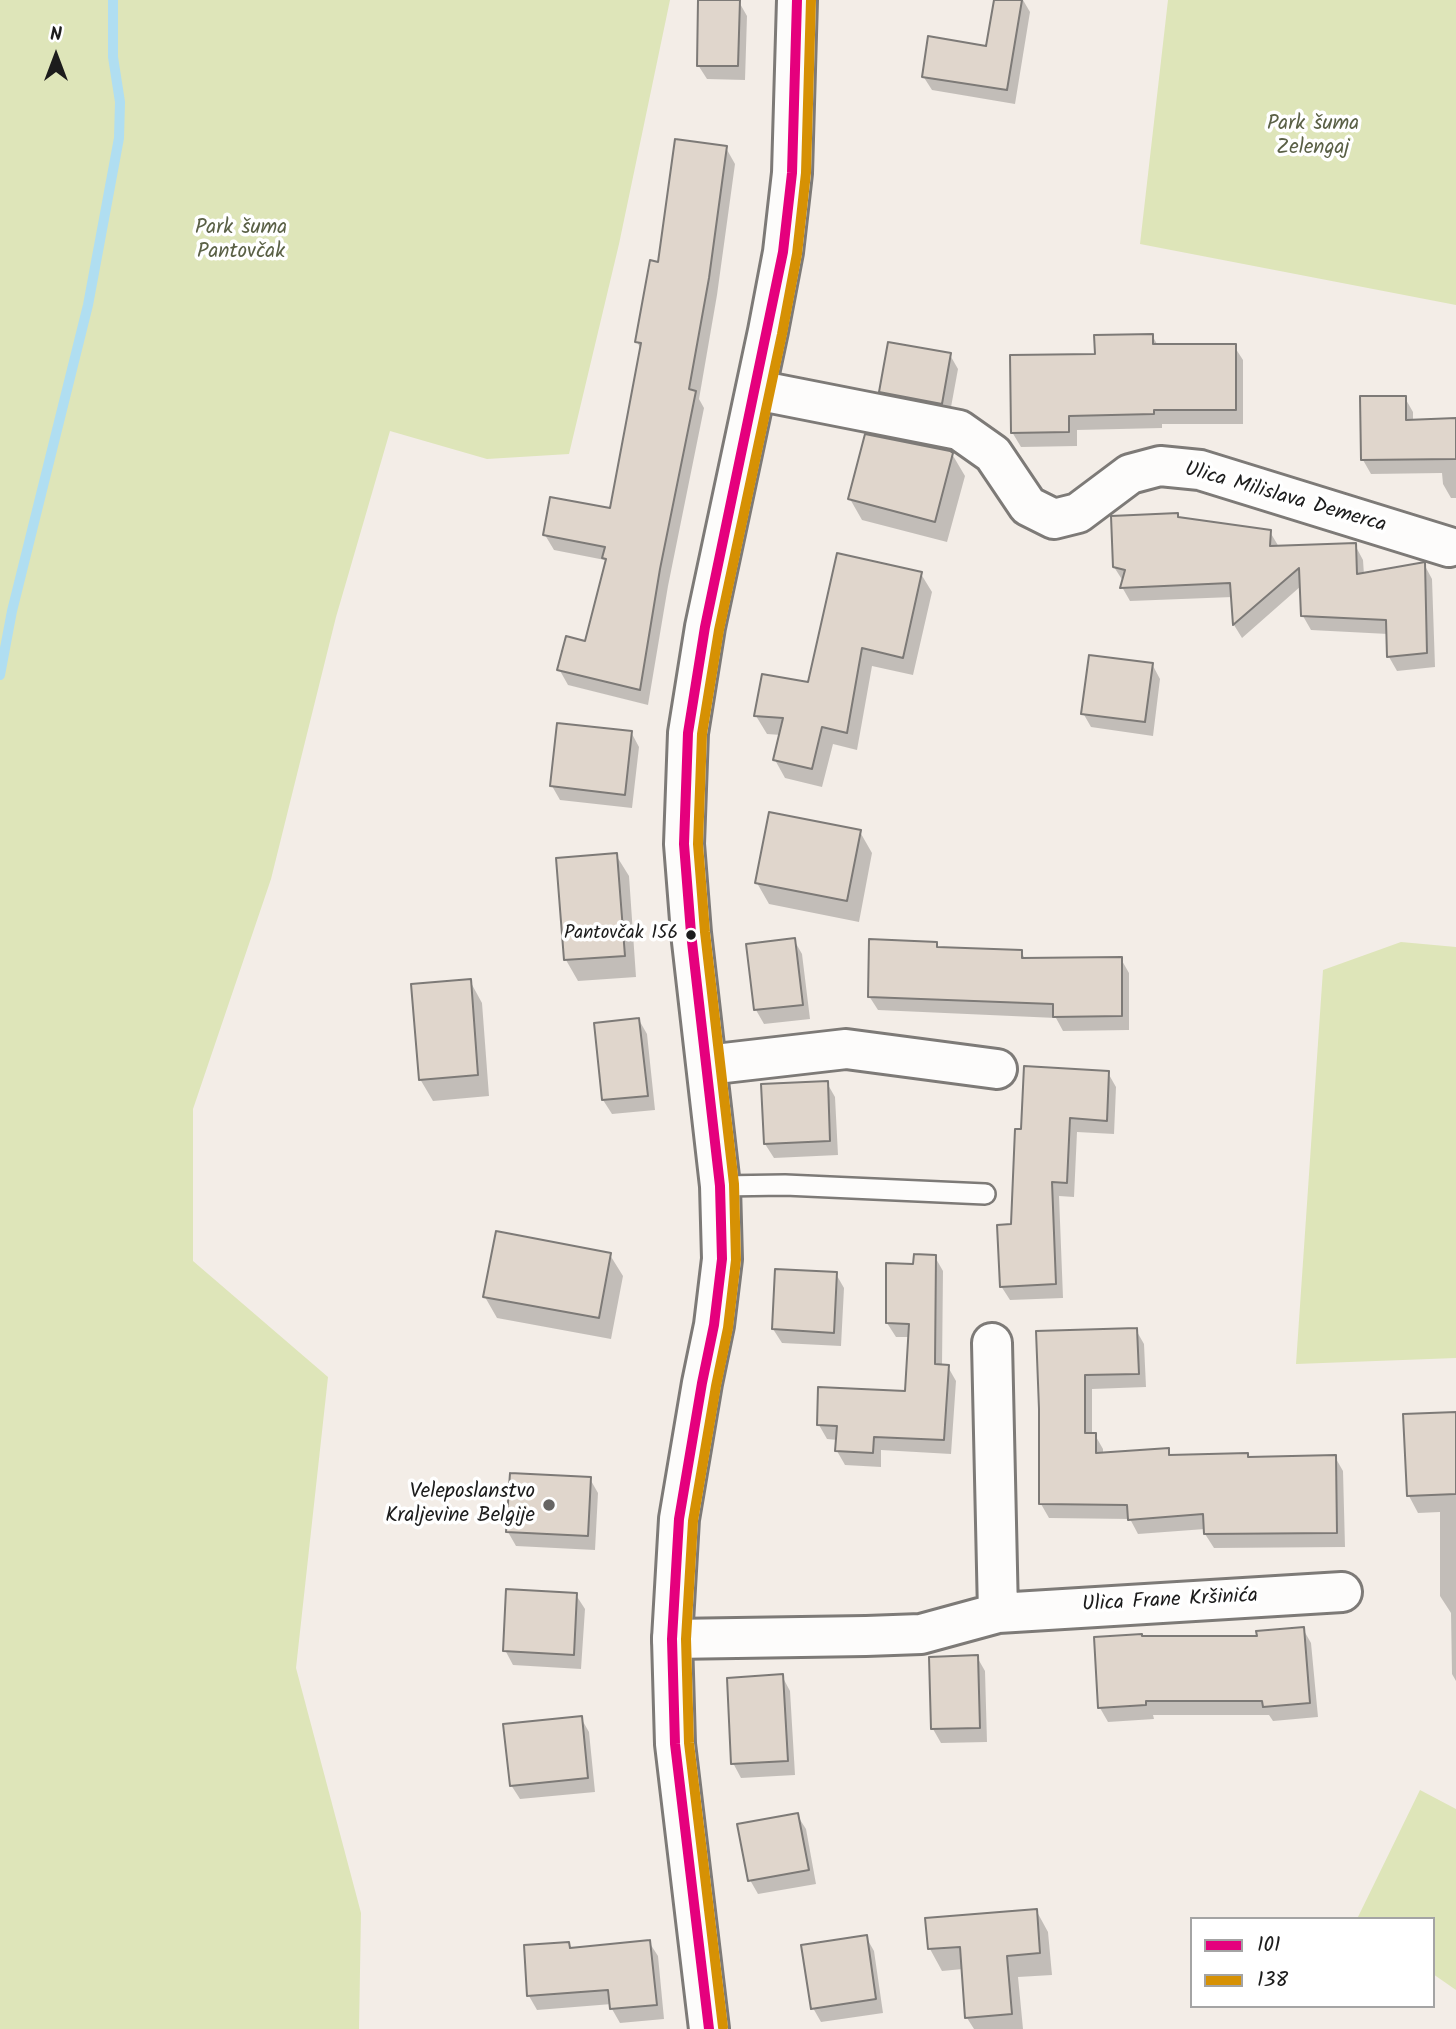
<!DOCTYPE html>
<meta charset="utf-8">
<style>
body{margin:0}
#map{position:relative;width:1456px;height:2029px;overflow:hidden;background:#f3ede7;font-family:Kalam,sans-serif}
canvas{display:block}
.legend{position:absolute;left:1190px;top:1917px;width:245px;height:91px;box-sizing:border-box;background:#fff;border:2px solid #a4a4a4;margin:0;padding:9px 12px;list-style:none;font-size:21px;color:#1c1c1c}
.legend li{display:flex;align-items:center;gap:14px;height:35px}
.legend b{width:35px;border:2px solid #a4a4a4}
.north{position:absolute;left:21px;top:21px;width:70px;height:70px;-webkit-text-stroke:5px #fff;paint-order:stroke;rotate:0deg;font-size:19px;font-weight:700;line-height:28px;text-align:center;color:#1c1c1c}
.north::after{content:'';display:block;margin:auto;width:24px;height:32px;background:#1c1c1c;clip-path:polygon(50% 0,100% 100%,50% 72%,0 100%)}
</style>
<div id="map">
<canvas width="1456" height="2029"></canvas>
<ul class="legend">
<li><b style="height:9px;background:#e5007d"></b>101</li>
<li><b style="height:9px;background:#d69104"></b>138</li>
</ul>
<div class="north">N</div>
</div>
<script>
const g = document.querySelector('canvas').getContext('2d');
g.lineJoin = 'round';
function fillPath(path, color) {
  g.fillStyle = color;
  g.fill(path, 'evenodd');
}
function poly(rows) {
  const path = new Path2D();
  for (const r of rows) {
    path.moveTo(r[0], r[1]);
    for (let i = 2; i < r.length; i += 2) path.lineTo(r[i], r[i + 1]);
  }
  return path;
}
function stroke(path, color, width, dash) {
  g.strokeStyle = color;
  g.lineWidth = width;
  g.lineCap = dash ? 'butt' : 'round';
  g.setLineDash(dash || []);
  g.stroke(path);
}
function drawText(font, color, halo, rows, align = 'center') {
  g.font = font + ' Kalam,sans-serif';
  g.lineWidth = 7;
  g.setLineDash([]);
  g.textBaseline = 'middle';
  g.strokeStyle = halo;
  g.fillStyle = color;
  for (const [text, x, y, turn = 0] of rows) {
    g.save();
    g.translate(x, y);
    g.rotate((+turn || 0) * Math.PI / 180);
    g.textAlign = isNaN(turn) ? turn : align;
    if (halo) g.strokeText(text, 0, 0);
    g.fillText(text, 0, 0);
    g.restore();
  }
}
fillPath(poly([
 [0,0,670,0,619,244,569,454,487,459,390,431,336,617,271,879,193,1109,193,1261,328,1377,296,1668,361,1913,359,2029,0,2029],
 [1168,0,1456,0,1456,305,1140,244],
 [1401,942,1456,947,1456,1358,1296,1364,1323,970],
 [1420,1790,1456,1809,1456,1990,1433,1974,1433,1919,1357,1919]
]), '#dee5b9');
fillPath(poly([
 [995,0,1023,0,1030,12,1015,104,932,90,923,76,987,48],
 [739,2,747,16,745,80,707,79,698,65],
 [726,148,735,164,717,295,699,399,704,408,668,586,648,705,568,685,559,669,587,643,607,563,605,560,554,550,545,535,611,510,642,351,637,342,660,264],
 [1152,335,1158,346,1234,346,1243,360,1243,424,1162,424,1162,428,1077,430,1077,446,1021,447,1012,432],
 [950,355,958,369,949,418,889,406,881,392],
 [1405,398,1413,412,1413,421,1456,420,1456,498,1451,498,1443,484,1442,473,1371,474,1363,460],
 [952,454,965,476,947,542,862,520,850,499],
 [1177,515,1179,519,1270,532,1279,547,1355,545,1363,560,1364,575,1424,564,1432,579,1435,667,1397,671,1389,657,1388,634,1311,630,1303,616,1301,586,1242,638,1234,625,1233,597,1130,601,1122,587,1123,581,1114,567],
 [921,574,932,592,913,675,872,666,857,750,833,744,822,787,785,778,775,760,781,735,767,734,756,716,809,684],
 [1152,664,1160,679,1153,736,1091,727,1083,713],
 [631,732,639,747,632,808,560,800,552,786],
 [860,832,872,853,859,922,769,904,757,883],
 [616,855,629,876,636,977,578,981,566,960],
 [794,940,802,954,810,1019,764,1024,756,1010,748,946],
 [936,944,939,949,1021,952,1026,960,1121,959,1129,973,1129,1030,1063,1031,1056,1018,878,1010,869,996],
 [470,981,482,1003,489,1096,433,1101,420,1079],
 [639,1020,647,1034,655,1110,612,1114,603,1100],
 [1108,1073,1116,1087,1114,1134,1077,1132,1074,1197,1059,1196,1063,1298,1010,1300,1001,1286,1012,1226,1023,1131],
 [827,1083,835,1097,838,1155,774,1158,765,1144],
 [610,1255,623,1276,611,1339,497,1318,485,1297],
 [935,1257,943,1271,942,1366,948,1367,956,1381,951,1454,881,1450,881,1467,845,1465,837,1451,838,1440,827,1439,819,1425,906,1393,910,1337,896,1337,887,1323,915,1266],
 [836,1274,844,1288,841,1346,782,1343,773,1329],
 [1136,1330,1144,1344,1146,1387,1092,1389,1092,1435,1095,1435,1103,1449,1103,1455,1168,1450,1171,1456,1247,1454,1250,1459,1335,1457,1343,1471,1345,1547,1214,1548,1205,1534,1205,1529,1138,1534,1130,1519,1049,1518,1041,1504,1041,1409],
 [1456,1413,1456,1681,1452,1674,1451,1613,1440,1596,1440,1512,1418,1513,1409,1496],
 [590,1479,598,1493,595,1550,516,1546,508,1532],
 [576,1595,585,1609,581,1669,513,1665,505,1650],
 [1303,1629,1311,1643,1318,1717,1273,1721,1269,1715,1153,1715,1154,1719,1108,1722,1100,1708,1096,1639,1258,1638],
 [977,1657,985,1671,987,1742,941,1743,933,1729],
 [782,1676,790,1691,795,1775,741,1778,733,1763],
 [581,1718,589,1732,595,1792,520,1799,511,1785],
 [797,1815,806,1829,816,1884,758,1894,750,1880],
 [1036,1910,1048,1932,1052,1975,1018,1977,1023,2029,974,2029,967,2018,963,1969,942,1971,930,1949,927,1919],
 [866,1937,874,1951,883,2013,821,2022,813,2008],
 [649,1942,658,1956,664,2019,620,2023,612,2009,612,2004,537,2010,529,1996,568,1944,571,1949]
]), '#0003');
stroke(poly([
 [0,675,12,611,88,305,119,138,120,102,113,57,113,0]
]), '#b0def1', 10);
const building = poly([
 [698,0,740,0,738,66,697,66,698,0],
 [994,0,1022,0,1007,90,922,77,928,36,986,46,994,0],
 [675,139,727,146,709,278,689,389,696,391,660,569,640,690,557,670,566,636,585,641,606,559,602,558,605,547,543,535,550,497,610,508,641,343,635,342,650,260,658,262,675,139],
 [1153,334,1153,344,1236,344,1236,410,1154,410,1154,414,1069,416,1069,432,1011,433,1010,355,1095,354,1094,335,1153,334],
 [888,342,951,353,942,404,879,392,888,342],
 [1360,396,1406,396,1406,420,1456,418,1456,459,1361,460,1360,396],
 [865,434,950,451,953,453,935,522,848,499,865,434],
 [1178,513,1178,517,1271,530,1270,546,1356,543,1357,574,1425,562,1427,653,1387,657,1386,620,1301,616,1299,568,1233,625,1230,583,1120,588,1125,570,1113,567,1111,516,1178,513],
 [837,553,922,572,903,658,862,648,847,733,822,727,812,769,773,760,783,718,754,716,762,674,808,682,837,553],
 [1089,655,1153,663,1145,722,1081,714,1089,655],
 [557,723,632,731,625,795,550,786,557,723],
 [769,812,861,830,847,901,755,883,769,812],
 [617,853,625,956,564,960,556,858,617,853],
 [795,938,803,1005,754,1010,746,944,795,938],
 [869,939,937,942,937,947,1022,950,1022,958,1122,957,1122,1016,1053,1017,1053,1004,868,997,869,939],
 [471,979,478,1075,419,1080,411,984,471,979],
 [639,1018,648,1096,602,1100,594,1023,639,1018],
 [1024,1066,1109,1071,1107,1121,1070,1118,1067,1183,1052,1182,1056,1284,1000,1287,997,1225,1011,1224,1015,1129,1021,1129,1024,1066],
 [828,1081,830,1141,764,1144,761,1084,828,1081],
 [496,1231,611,1253,599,1318,483,1297,496,1231],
 [914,1254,936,1255,935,1364,949,1365,944,1440,874,1437,873,1453,835,1451,837,1426,817,1425,818,1387,905,1391,909,1324,886,1323,886,1263,913,1264,914,1254],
 [775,1269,837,1272,834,1333,772,1329,775,1269],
 [1137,1328,1139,1374,1085,1375,1085,1433,1096,1433,1096,1453,1169,1448,1169,1455,1248,1453,1248,1457,1336,1455,1337,1533,1204,1534,1203,1514,1128,1520,1127,1505,1039,1504,1039,1409,1036,1331,1137,1328],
 [1456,1412,1456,1494,1407,1496,1403,1414,1456,1412],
 [510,1473,591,1477,588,1536,506,1532,510,1473],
 [506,1589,577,1593,574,1655,503,1651,506,1589],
 [1304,1627,1310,1703,1263,1707,1262,1701,1146,1701,1146,1705,1098,1708,1094,1637,1142,1634,1142,1636,1257,1636,1256,1631,1304,1627],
 [978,1655,980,1728,931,1729,929,1657,978,1655],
 [783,1674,788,1761,731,1764,727,1678,783,1674],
 [582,1716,588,1778,510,1786,503,1724,582,1716],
 [798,1813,809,1870,748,1881,737,1824,798,1813],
 [1037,1909,1040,1953,1007,1956,1012,2014,965,2018,960,1947,928,1949,925,1918,1037,1909],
 [867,1935,876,1999,811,2009,801,1945,867,1935],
 [650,1940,657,2005,610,2009,608,1990,527,1996,524,1945,569,1942,570,1948,650,1940]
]);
fillPath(building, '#e0d6cc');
stroke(building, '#7d7a77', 2);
const lane = poly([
 [720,1186,785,1185,985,1194]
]);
const street = poly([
 [756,390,959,430,993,454,1028,506,1054,519,1078,513,1130,474,1160,466,1200,470,1449,547],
 [707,1065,846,1049,997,1069],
 [998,1613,1342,1592],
 [672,1639,866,1636,921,1634,998,1613,992,1343]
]);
const secondary = poly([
 [709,2029,675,1744,672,1639,679,1519,702,1383,714,1325,722,1259,720,1186,691,933,684,844,688,733,705,627,768,331,783,252,792,173,797,0]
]);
stroke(lane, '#7d7a77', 24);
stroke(street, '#7d7a77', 44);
stroke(secondary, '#7d7a77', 44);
stroke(lane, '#fdfcfb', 19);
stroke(street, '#fdfcfb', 38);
stroke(secondary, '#fdfcfb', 38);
stroke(poly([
 [709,2029,675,1744,672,1639,679,1519,702,1383,714,1325,722,1259,720,1186,691,933,684,844,688,733,705,627,783,252,792,173,797,0]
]), '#e5007d', 10);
stroke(poly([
 [723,2027,689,1743,686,1639,693,1521,716,1386,728,1328,736,1260,734,1184,705,932,698,844,702,734,719,630,782,334,797,254,806,173,811,0]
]), '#d69104', 10);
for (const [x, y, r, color] of [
 [691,935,6,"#1c1c1c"],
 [549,1505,7,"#676563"]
]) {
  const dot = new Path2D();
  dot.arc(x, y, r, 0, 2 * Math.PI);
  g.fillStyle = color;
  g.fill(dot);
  stroke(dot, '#fff', 2.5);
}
drawText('19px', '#1c1c1c', '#fff', [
 ["Pantovčak 156",678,935]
], 'right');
drawText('21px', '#5a6046', '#fff', [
 ["Park šuma",1313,125],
 ["Zelengaj",1313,149],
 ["Park šuma",241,229],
 ["Pantovčak",241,253]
]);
drawText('21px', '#1c1c1c', '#fff', [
 ["Ulica Milislava Demerca",1285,499,16],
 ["Ulica Frane Kršinića",1170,1602,-3]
]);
drawText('21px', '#1c1c1c', '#fff', [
 ["Veleposlanstvo",535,1493],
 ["Kraljevine Belgije",535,1517]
], 'right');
</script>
